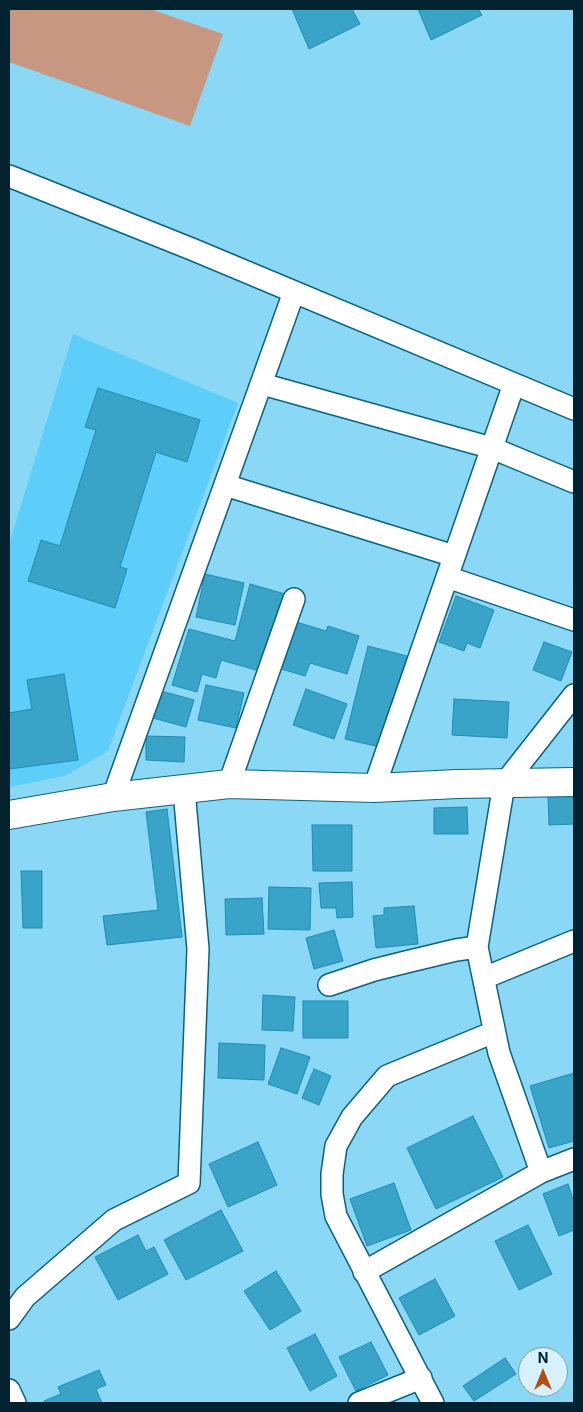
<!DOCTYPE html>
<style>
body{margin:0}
#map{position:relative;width:583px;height:1412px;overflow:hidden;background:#8bd8f6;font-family:Inter,sans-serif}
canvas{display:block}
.frame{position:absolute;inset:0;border:10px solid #01222e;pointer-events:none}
.north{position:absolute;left:518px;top:1347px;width:50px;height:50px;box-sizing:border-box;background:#d6f1fd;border:1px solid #819eaa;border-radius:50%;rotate:0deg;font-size:14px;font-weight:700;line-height:20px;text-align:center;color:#01222e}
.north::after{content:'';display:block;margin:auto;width:18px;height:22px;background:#b04e13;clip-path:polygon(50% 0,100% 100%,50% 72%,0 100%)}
</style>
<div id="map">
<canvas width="583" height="1412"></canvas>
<div class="frame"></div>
<div class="north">N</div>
</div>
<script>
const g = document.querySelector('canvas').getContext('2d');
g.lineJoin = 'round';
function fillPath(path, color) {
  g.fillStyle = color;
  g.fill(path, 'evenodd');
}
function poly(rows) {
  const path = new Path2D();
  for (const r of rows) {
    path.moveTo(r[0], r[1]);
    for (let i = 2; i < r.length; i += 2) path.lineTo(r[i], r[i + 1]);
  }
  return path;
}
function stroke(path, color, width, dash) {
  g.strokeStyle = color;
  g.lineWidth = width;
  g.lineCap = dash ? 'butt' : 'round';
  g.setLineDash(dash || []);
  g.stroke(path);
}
fillPath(poly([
 [73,334,238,403,108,751,65,776,9,787,9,545]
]), '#5dcef9');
fillPath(poly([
 [9,9,150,9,223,34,190,126,9,62]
]), '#c89781');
const building = poly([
 [292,9,352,9,360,24,309,49,292,9],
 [418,9,478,9,482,15,431,40,418,9],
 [98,388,200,420,187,462,156,452,120,567,127,569,115,608,28,581,41,540,60,546,96,430,85,427,98,388],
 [205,574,244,583,235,625,196,617,205,574],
 [250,584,285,594,263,672,221,660,216,678,202,674,197,692,172,685,189,629,235,641,250,584],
 [456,596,494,610,480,648,467,643,464,651,439,642,456,596],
 [293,621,326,631,328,626,359,636,347,674,310,663,305,676,278,668,293,621],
 [544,642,572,652,561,681,533,670,544,642],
 [368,646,407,656,384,748,345,739,368,646],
 [64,674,78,760,9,769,9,713,32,709,27,680,64,674],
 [206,685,244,693,236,728,198,720,206,685],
 [306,689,347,704,334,739,293,725,306,689],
 [161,691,194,700,186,727,153,718,161,691],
 [454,699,509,702,507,738,452,735,454,699],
 [146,736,185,737,184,762,146,760,146,736],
 [574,795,574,824,549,825,548,796,574,795],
 [467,807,468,834,434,834,434,808,467,807],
 [167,809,182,937,107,945,103,916,158,910,146,812,167,809],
 [312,825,352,825,352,871,313,871,312,825],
 [21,871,42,871,42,928,23,928,21,871],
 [352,882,353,917,337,918,336,908,321,908,319,883,352,882],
 [269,887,311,888,310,930,268,929,269,887],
 [262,898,264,934,226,935,225,899,262,898],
 [414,906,418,944,376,948,373,916,384,915,384,908,414,906],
 [334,930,343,961,314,969,306,938,334,930],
 [263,995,295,997,293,1031,262,1030,263,995],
 [303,1001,348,1001,348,1038,303,1038,303,1001],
 [219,1043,265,1045,264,1080,218,1078,219,1043],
 [281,1048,310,1057,297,1094,268,1084,281,1048],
 [314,1069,331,1076,319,1105,302,1098,314,1069],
 [574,1073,574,1141,549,1148,530,1086,574,1073],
 [473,1116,503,1177,436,1209,407,1148,473,1116],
 [258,1142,277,1185,228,1207,209,1164,258,1142],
 [394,1183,411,1230,367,1246,350,1199,394,1183],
 [568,1184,574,1202,574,1230,559,1236,543,1194,568,1184],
 [221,1210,243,1251,186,1280,164,1240,221,1210],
 [528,1225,552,1274,519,1290,495,1241,528,1225],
 [138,1235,146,1251,154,1247,168,1274,118,1300,95,1257,138,1235],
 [276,1271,301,1311,270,1330,244,1291,276,1271],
 [435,1279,455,1316,419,1335,399,1298,435,1279],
 [315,1334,337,1376,310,1391,287,1348,315,1334],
 [371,1342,388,1375,356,1391,339,1357,371,1342],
 [505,1358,516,1374,474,1401,463,1386,505,1358],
 [99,1370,106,1385,96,1389,102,1403,44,1403,44,1401,61,1394,58,1387,99,1370]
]);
fillPath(building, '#3aa3c8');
stroke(building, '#1b8db2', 1);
const street = poly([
 [9,176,194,250,574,409],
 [262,384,492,448,574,482],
 [225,485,454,556],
 [447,577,574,620],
 [229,784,294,599],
 [374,788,514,384],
 [113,797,294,292],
 [484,978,574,941],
 [329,985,374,970,406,962,456,950,477,947],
 [541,1172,499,1053,477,947,504,784,574,695],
 [364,1272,541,1172,574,1159],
 [9,1319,25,1297,114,1220,189,1183,198,949,184,790],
 [9,1390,15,1403],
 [359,1403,421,1378],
 [433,1403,336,1216,332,1194,332,1174,336,1146,352,1117,387,1076,494,1032]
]);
const secondary = poly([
 [9,815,113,797,229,784,374,788,457,784,574,782]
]);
stroke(street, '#08637e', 24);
stroke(secondary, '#08637e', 30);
stroke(street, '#fff', 21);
stroke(secondary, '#fff', 28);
</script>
